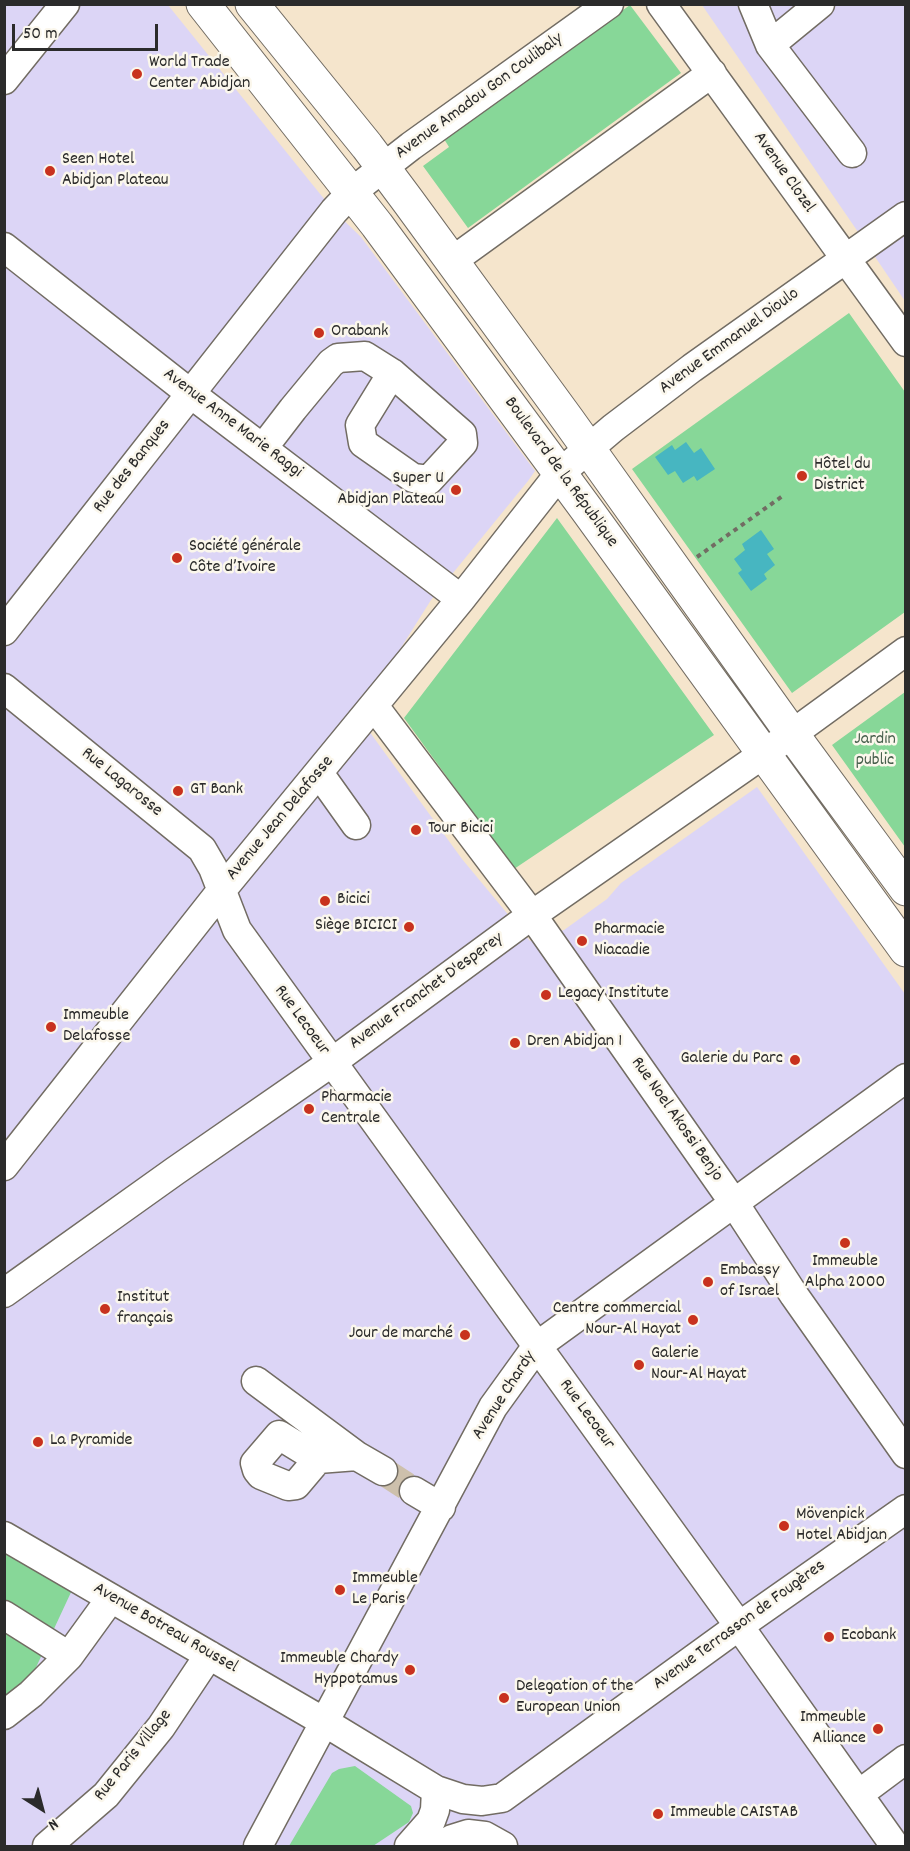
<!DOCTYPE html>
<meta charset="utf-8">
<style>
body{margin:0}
#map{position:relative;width:910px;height:1851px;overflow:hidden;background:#f5e5cc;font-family:Dekko,sans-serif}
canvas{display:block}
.frame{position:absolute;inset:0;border:6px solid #2b2b2b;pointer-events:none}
.north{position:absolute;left:12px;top:1779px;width:60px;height:60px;-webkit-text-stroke:4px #fbf7ec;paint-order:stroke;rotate:144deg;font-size:16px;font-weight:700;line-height:24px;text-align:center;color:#2b2b2b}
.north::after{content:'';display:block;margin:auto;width:21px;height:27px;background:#2b2b2b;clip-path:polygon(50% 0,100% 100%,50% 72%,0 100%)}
.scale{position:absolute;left:12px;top:24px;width:146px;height:27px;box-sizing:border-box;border:3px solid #2b2b2b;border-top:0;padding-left:8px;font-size:18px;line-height:21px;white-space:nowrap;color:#2b2b2b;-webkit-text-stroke:4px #fbf7ec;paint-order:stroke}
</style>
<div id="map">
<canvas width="910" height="1851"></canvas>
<div class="frame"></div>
<div class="north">N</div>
<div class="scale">50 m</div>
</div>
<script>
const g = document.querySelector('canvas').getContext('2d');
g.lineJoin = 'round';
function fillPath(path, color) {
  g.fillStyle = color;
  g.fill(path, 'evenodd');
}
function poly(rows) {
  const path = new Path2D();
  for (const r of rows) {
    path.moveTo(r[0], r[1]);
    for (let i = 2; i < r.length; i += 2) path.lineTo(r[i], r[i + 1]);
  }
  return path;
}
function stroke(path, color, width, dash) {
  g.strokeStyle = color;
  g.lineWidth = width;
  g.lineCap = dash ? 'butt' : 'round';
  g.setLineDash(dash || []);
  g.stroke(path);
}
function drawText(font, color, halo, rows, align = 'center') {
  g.font = font + ' Dekko,sans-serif';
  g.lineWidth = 5;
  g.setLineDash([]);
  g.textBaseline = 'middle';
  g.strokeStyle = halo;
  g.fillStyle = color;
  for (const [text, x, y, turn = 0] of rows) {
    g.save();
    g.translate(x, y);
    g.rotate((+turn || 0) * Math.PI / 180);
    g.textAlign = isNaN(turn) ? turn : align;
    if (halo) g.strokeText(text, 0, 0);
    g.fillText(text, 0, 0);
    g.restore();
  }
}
fillPath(poly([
 [5,5,168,5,312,184,334,211,361,237,535,471,528,481,431,600,358,716,462,859,530,941,564,930,607,899,621,883,757,787,905,994,905,1846,5,1846],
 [702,5,905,5,905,301,867,245]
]), '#dcd5f6');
fillPath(poly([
 [630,5,681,73,468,228,423,166,449,147,444,139],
 [849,313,905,392,905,612,792,693,632,469],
 [557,518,714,735,514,869,404,718],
 [905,692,905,847,832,745],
 [5,1549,73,1588,32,1676,5,1696],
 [355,1766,411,1806,413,1813,409,1822,373,1846,289,1846,332,1773,339,1769]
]), '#87d798');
fillPath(poly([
 [686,442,694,453,701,448,715,469,697,481,694,476,683,483,675,471,668,475,655,457,672,445,675,450],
 [761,530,774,549,767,554,775,565,764,574,767,579,751,591,738,573,742,570,734,559,745,550,742,544]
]), '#47b6c1');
stroke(poly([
 [383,1471,414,1491]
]), '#cdc0ac', 28, [28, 14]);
const minor = poly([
 [661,4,906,342],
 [753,4,770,45,852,153],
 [770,45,820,4],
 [4,80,65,4],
 [4,247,191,394,461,599],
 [452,261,712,73],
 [263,448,293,409,331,363,338,358,365,356,392,373,462,434,463,443,429,480,413,478,363,443,360,425,392,373],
 [4,631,334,211,352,192,411,146,609,4],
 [4,688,202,849,213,868,237,930,739,1626,895,1846],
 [374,706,532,915,734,1203,794,1295,906,1454],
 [319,773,356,825],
 [4,1166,221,891,461,599,560,473,613,428,692,368,906,216],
 [4,1293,175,1171,331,1063,532,915,792,734,906,651],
 [256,1381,357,1456,383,1471],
 [318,1459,296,1485,288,1486,261,1475,257,1470,255,1463,279,1435,318,1459,357,1456],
 [414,1491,441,1507],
 [4,1536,326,1723,436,1790,463,1799,482,1801,502,1798,739,1626,906,1509],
 [4,1615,69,1656],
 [4,1715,31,1694,69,1656,111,1598],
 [859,1794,906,1759],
 [47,1846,106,1795,161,1727,209,1655],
 [258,1846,493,1407,537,1346,906,1078],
 [409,1846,431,1821,435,1810,436,1790],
 [440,1846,452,1839,468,1834,485,1836,503,1846]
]);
const major = poly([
 [203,4,377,225,587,510,906,950],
 [252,4,367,146,408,201,568,420,792,734,906,889]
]);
stroke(minor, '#726c63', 31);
stroke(major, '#726c63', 35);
stroke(poly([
 [697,557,784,495]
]), '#726c63', 4, [4.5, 4.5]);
stroke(minor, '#fff', 28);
stroke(major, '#fff', 33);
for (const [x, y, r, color] of [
 [137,74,6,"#c8321e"],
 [50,171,6,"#c8321e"],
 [319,333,6,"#c8321e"],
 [802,476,6,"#c8321e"],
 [456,490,6,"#c8321e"],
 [177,558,6,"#c8321e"],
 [178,791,6,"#c8321e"],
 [416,830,6,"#c8321e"],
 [325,901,6,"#c8321e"],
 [409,927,6,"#c8321e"],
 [582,941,6,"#c8321e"],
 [546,995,6,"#c8321e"],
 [51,1027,6,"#c8321e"],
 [515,1043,6,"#c8321e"],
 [795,1060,6,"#c8321e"],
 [309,1109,6,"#c8321e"],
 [845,1243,6,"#c8321e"],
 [708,1282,6,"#c8321e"],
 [105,1309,6,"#c8321e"],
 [693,1320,6,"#c8321e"],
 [465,1335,6,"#c8321e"],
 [639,1365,6,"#c8321e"],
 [38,1442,6,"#c8321e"],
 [784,1526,6,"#c8321e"],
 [340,1590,6,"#c8321e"],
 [829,1637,6,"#c8321e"],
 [410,1670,6,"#c8321e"],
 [504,1698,6,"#c8321e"],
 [878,1729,6,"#c8321e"],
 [658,1814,6,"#c8321e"]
]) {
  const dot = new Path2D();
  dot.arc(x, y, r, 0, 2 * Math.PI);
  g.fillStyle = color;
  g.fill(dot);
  stroke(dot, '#fbf7ec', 2);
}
drawText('18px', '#2b2b2b', '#fbf7ec', [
 ["World Trade",149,64],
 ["Center Abidjan",149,85],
 ["Seen Hotel",62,161],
 ["Abidjan Plateau",62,182],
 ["Orabank",331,333],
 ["Hôtel du",814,466],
 ["District",814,487],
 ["Super U",444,480,"right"],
 ["Abidjan Plateau",444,501,"right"],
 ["Société générale",189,548],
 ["Côte d’Ivoire",189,569],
 ["GT Bank",190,791],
 ["Tour Bicici",428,830],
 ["Bicici",337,901],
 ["Siège BICICI",397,927,"right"],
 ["Pharmacie",594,931],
 ["Niacadie",594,952],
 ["Legacy Institute",558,995],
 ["Immeuble",63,1017],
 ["Delafosse",63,1038],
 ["Dren Abidjan 1",527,1043],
 ["Galerie du Parc",783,1060,"right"],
 ["Pharmacie",321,1099],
 ["Centrale",321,1120],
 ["Immeuble",845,1263,"center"],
 ["Alpha 2000",845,1284,"center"],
 ["Embassy",720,1272],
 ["of Israel",720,1293],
 ["Institut",117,1299],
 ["français",117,1320],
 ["Centre commercial",681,1310,"right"],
 ["Nour-Al Hayat",681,1331,"right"],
 ["Jour de marché",453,1335,"right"],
 ["Galerie",651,1355],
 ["Nour-Al Hayat",651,1376],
 ["La Pyramide",50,1442],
 ["Mövenpick",796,1516],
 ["Hotel Abidjan",796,1537],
 ["Immeuble",352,1580],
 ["Le Paris",352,1601],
 ["Ecobank",841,1637],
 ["Immeuble Chardy",398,1660,"right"],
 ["Hyppotamus",398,1681,"right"],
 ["Delegation of the",516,1688],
 ["European Union",516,1709],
 ["Immeuble",866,1719,"right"],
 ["Alliance",866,1740,"right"],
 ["Immeuble CAISTAB",670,1814]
], 'left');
drawText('18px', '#2b2b2b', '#fbf7ec', [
 ["Avenue Amadou Gon Coulibaly",480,97,-36],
 ["Avenue Clozel",783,173,55],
 ["Avenue Emmanuel Dioulo",730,342,-36],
 ["Avenue Anne Marie Raggi",232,424,37],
 ["Rue des Banques",133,467,-52],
 ["Boulevard de la République",560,473,54],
 ["Rue Lagarosse",121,783,39],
 ["Avenue Jean Delafosse",281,819,-50],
 ["Avenue Franchet D'esperey",427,992,-36],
 ["Rue Lecoeur",301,1021,54],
 ["Rue Noel Akossi Benjo",676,1120,55],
 ["Avenue Chardy",505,1396,-57],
 ["Rue Lecoeur",586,1415,54],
 ["Avenue Terrasson de Fougères",740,1626,-36],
 ["Avenue Botreau Roussel",165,1629,30],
 ["Rue Paris Village",134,1756,-51]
]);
drawText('18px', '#475f4c', '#fbf7ec', [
 ["Jardin",875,741],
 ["public",875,762]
]);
</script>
